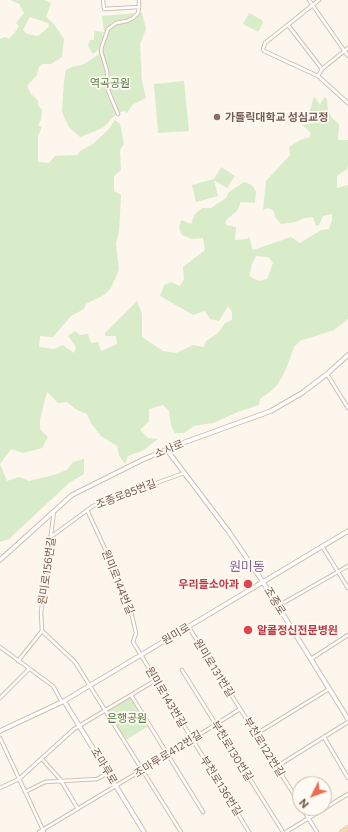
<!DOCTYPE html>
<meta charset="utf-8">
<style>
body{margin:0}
#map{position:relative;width:348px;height:832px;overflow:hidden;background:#fdf6ec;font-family:Commissioner,sans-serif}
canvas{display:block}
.north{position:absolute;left:292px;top:776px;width:40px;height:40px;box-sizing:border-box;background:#fffaf3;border:1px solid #cabbb1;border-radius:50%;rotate:228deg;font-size:11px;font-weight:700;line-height:16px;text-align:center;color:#7a5c4d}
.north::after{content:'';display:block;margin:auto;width:14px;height:18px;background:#e76f51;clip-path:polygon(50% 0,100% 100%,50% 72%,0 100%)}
</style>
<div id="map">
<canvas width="348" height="832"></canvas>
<div class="north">N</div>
</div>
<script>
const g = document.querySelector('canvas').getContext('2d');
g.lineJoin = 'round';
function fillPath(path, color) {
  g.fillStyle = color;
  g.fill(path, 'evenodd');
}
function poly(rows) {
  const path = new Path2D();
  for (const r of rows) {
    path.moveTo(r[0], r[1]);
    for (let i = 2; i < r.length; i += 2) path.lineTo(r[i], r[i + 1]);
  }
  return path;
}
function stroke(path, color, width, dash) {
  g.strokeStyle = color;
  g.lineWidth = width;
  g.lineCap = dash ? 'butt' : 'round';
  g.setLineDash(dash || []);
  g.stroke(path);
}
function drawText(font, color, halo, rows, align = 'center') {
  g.font = font + ' Commissioner,"Noto Sans KR",sans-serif';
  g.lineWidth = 3.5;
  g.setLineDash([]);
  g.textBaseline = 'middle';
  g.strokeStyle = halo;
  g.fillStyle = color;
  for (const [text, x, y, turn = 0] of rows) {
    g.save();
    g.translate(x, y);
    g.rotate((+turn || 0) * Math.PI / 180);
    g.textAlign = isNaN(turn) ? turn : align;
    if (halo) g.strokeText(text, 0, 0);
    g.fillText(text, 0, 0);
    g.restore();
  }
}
fillPath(poly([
 [10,0,44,0,51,3,46,17,54,24,64,39,62,57,51,64,43,64,39,67,37,75,27,86,31,94,38,100,38,105,42,110,41,120,38,125,42,127,38,136,38,162,49,163,55,156,78,155,80,151,93,144,108,130,115,120,120,124,124,144,120,150,121,170,114,176,114,191,121,195,119,232,116,243,119,270,111,288,104,295,86,304,84,309,71,316,53,337,40,336,39,347,54,349,63,345,74,353,76,347,68,336,75,331,80,335,88,334,91,343,98,342,101,351,117,344,116,336,105,336,105,333,137,301,142,314,142,337,163,351,176,353,193,345,204,347,206,341,218,333,225,323,232,320,232,312,228,306,219,321,210,319,205,311,193,315,160,296,164,285,171,282,180,286,184,279,183,267,205,250,203,238,192,239,182,235,179,228,181,220,191,224,195,214,202,208,211,208,226,198,229,192,244,182,252,185,256,191,255,203,241,202,237,211,226,220,226,225,236,227,235,240,247,239,249,237,253,250,291,237,300,243,321,230,329,229,332,220,332,214,323,216,319,225,316,226,313,217,304,218,296,222,281,224,275,217,274,211,268,208,263,210,266,181,290,155,289,147,302,139,310,137,310,132,302,125,314,123,310,111,314,96,320,105,324,97,327,99,328,110,332,118,339,124,338,140,348,140,348,166,347,169,337,176,337,188,348,185,348,319,334,330,300,341,294,347,286,369,278,384,271,391,260,399,259,405,238,412,213,423,194,426,184,433,175,433,171,426,169,411,163,405,149,409,149,421,140,430,148,438,158,439,144,450,128,456,125,464,119,455,117,446,101,436,91,423,87,414,77,410,67,402,58,403,47,392,40,419,40,429,48,437,42,448,23,453,11,449,0,464,0,39,5,37,9,39,15,32,19,26,16,23,24,13,19,4],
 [30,17,48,23,49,27,38,36,27,34,23,30],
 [256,256,268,257,273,263,267,279,259,281,249,276,252,264],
 [136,13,131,18,115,21,111,24,104,32,99,49,93,54,88,46,90,40,94,40,94,34,95,31,104,32,102,16],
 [140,13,142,13,146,29,140,44,142,81,146,98,132,105,127,113,124,111,116,114,104,127,96,131,80,137,69,127,64,117,62,111,64,81,66,70,72,67,84,64,102,52,106,36,109,31,118,24,132,21],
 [249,13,262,20,263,23,258,32,243,24],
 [184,81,189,131,158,133,154,84],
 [221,167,235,176,227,188,214,180,218,196,196,202,192,185,214,179],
 [84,459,84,474,69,483,9,539,0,542,0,464,7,481,19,477,29,481,57,474,67,470,73,462],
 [131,695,149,726,124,741,106,710]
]), '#d8ecc9');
const minor = poly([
 [103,0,104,9,139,7,139,0],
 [309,0,348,56],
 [319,0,265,43,263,49,264,51,318,76,348,103],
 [288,25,322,69],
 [318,76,322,69,348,48],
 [118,114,108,90,107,71,101,51,102,46,108,29,116,23,127,21,133,18,138,13,139,7],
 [327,374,348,408],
 [87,510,120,581,129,603,136,633,133,642,249,832],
 [54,511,41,613,42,631,75,662,181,832],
 [52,536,93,506,184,473],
 [322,546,348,588],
 [278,606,348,566],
 [188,626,300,804],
 [0,647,53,686,62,702],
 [311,659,348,635],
 [18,661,42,631],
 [182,670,283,832],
 [131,695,203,812],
 [0,698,29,669],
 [256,734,329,689],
 [324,737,348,778],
 [0,738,44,832],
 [42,759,60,779,78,809],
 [276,767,348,722],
 [0,788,19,779,74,729,156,680],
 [25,792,45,782,97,779,108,773],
 [302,808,317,832],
 [39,832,167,755,240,709],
 [286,832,348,794]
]);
const tertiary = poly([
 [167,450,229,532,263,582,348,719],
 [0,560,72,495,142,460,180,444,271,411,302,393,327,374,348,355],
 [64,701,144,832],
 [0,731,64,701,348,531]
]);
const primary = poly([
 [342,832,348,828]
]);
stroke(minor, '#d1beb0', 4.5);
stroke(tertiary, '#d1beb0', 5.5);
stroke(primary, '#dad1cd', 6);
stroke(minor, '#fff', 2.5);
stroke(tertiary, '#fff', 3.5);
stroke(primary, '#fbd9a5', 4);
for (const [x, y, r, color] of [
 [217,117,4,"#8d6e63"],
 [248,584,5,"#e0444e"],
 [248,630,5,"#e0444e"]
]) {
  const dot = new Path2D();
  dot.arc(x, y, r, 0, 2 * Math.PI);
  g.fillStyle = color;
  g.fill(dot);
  stroke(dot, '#fffaf3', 1.5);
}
drawText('11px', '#537a41', '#fffaf3', [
 ["역곡공원",110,83],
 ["은행공원",127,718]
]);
drawText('bold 11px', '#785e54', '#fffaf3', [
 ["가톨릭대학교 성심교정",225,117]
], 'left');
drawText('11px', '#7a5c4d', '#fffaf3', [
 ["소사로",169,449,-22],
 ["조종로85번길",126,494,-21],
 ["원미로156번길",47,571,-82],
 ["원미로144번길",118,582,68],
 ["조종로",275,601,58],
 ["원미로",176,634,-31],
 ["원미로131번길",214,668,58],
 ["원미로143번길",166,697,59],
 ["부천로122번길",264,747,58],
 ["부천로130번길",232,751,58],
 ["조마루로412번길",168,754,-32],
 ["조마루로",104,766,59],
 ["부천로136번길",221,786,58]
]);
drawText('bold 11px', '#be3a42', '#fffaf3', [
 ["우리들소아과",239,584],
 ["알콜정신전문병원",257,630,"left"]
], 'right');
drawText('13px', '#846695', '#fffaf3', [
 ["원미동",247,567]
]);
</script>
